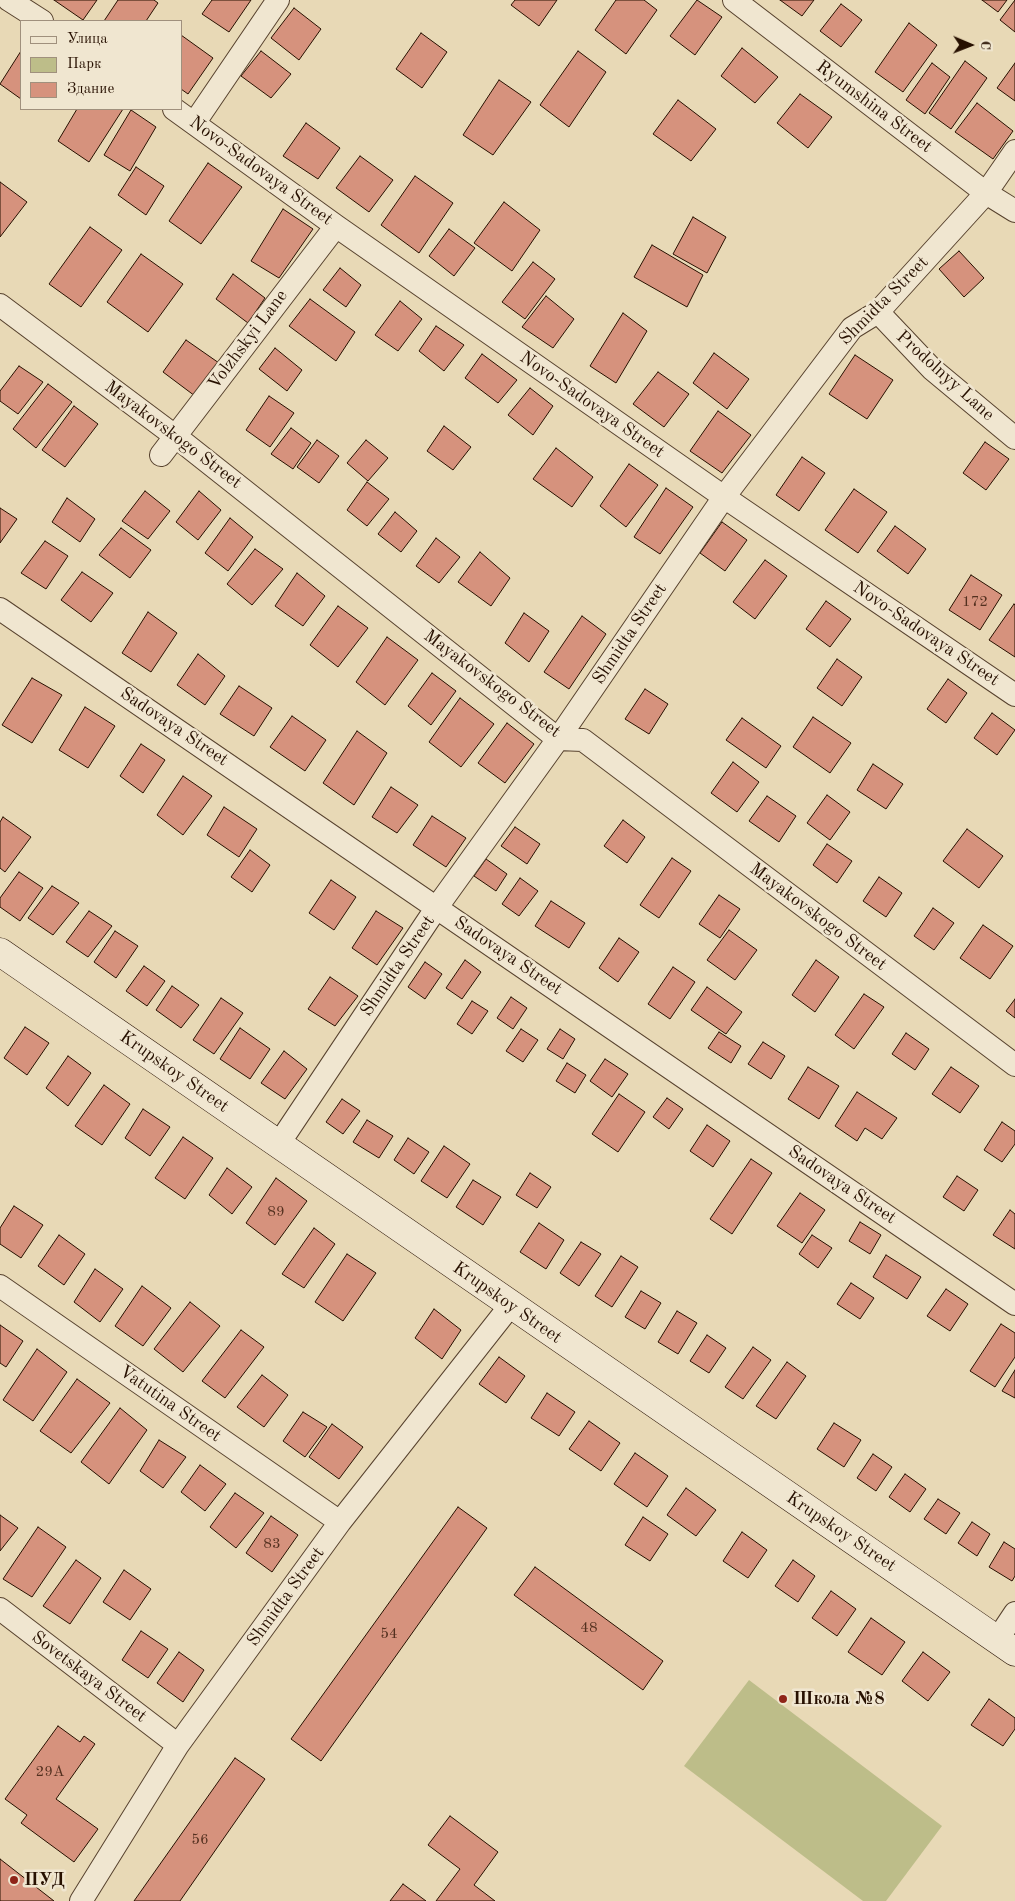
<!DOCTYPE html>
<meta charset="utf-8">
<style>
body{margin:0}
#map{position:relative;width:1015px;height:1901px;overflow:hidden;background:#e8d9b6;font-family:"Old Standard TT",serif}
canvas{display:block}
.legend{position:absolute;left:20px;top:20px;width:162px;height:90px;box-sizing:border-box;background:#f0e6d0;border:1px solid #a0907d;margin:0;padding:6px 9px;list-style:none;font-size:15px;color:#271000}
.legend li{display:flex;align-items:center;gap:10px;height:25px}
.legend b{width:25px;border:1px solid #a0907d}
.north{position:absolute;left:945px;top:20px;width:50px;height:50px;-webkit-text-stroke:4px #f0e6d0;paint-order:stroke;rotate:91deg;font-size:14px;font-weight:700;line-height:20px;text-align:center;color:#271000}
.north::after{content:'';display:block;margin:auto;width:18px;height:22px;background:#271000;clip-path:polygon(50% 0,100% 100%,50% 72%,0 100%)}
</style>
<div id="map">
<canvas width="1015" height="1901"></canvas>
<ul class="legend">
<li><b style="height:6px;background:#f0e6d0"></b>Улица</li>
<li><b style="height:14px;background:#bdbd89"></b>Парк</li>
<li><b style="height:14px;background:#d6927d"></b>Здание</li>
</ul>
<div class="north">С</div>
</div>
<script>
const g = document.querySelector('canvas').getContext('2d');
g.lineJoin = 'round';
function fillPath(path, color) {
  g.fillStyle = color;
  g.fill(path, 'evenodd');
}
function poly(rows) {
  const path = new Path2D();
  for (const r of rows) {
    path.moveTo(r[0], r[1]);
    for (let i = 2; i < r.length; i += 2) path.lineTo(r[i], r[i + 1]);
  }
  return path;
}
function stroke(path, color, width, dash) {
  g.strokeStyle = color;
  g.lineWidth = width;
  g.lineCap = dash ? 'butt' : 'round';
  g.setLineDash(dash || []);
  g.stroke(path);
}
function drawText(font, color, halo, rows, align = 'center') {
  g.font = font + ' "Old Standard TT",serif';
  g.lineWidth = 5;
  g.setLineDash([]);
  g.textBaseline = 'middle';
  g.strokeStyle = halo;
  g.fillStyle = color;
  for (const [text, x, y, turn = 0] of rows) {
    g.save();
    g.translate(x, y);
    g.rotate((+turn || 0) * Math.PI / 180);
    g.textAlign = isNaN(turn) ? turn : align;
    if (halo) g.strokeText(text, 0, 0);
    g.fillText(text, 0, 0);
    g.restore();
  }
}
fillPath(poly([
 [749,1680,942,1826,886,1901,863,1901,684,1766]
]), '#bdbd89');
const building = poly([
 [54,0,97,0,83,20,54,0],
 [118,0,154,0,158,3,146,21,104,21,118,0],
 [212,0,251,0,229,32,202,14,212,0],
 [515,0,557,0,539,26,511,5,515,0],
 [616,0,644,0,657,10,626,54,595,30,616,0],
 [697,0,722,17,695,55,670,36,697,0],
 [780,0,814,0,802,16,780,0],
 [982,0,1007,0,998,12,982,0],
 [1015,0,1015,32,1000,20,1015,0],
 [841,4,862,20,841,47,820,31,841,4],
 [294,8,321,29,299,60,271,38,294,8],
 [909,23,937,45,903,92,875,72,909,23],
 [421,33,447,52,422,88,396,69,421,33],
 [181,35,213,58,188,94,181,89,181,35],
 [742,48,778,77,755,103,721,76,742,48],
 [21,51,21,99,0,84,21,51],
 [261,51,291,74,271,98,241,76,261,51],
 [578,51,606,72,569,127,540,105,578,51],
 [965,61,987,78,951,129,929,113,965,61],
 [932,63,950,77,925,114,906,100,932,63],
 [1015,63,1015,101,997,88,1015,63],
 [499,80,531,102,493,155,463,135,499,80],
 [800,94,832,117,808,148,777,123,800,94],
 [678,100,716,129,691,161,653,134,678,100],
 [977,103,1013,131,993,159,955,132,977,103],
 [77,109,123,109,89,162,58,141,77,109],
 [131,110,156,127,130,171,104,155,131,110],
 [306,123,340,148,318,179,283,156,306,123],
 [360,156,393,180,369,212,336,188,360,156],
 [208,163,242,187,201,244,169,221,208,163],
 [136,167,164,186,146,215,118,195,136,167],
 [415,176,453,203,419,253,381,225,415,176],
 [0,182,27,202,0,237,0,182],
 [504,202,540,230,512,271,474,243,504,202],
 [283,209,313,229,279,278,251,261,283,209],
 [693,217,726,237,707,273,673,254,693,217],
 [90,227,122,250,81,307,49,284,90,227],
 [449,229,475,248,454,276,429,256,449,229],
 [652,245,703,275,687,307,634,277,652,245],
 [959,251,984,278,964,297,939,269,959,251],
 [141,254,183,284,148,332,107,302,141,254],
 [533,262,555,279,525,319,502,302,533,262],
 [340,268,361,285,346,307,323,290,340,268],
 [233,274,265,298,248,323,216,299,233,274],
 [546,296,574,319,553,348,522,327,546,296],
 [310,299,355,332,336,361,289,326,310,299],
 [400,301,422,319,398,351,375,335,400,301],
 [623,313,647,331,616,383,590,366,623,313],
 [436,326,464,345,444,371,419,351,436,326],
 [186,340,219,363,195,396,163,372,186,340],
 [275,348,302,370,287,391,259,369,275,348],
 [714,353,749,379,727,409,693,383,714,353],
 [482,354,517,380,498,403,465,378,482,354],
 [855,355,893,380,867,419,829,394,855,355],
 [19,366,43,382,18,414,0,401,0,391,19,366],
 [658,372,689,394,664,427,633,404,658,372],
 [48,384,72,402,36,448,13,429,48,384],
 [530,388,553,406,533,435,508,415,530,388],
 [269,396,294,413,270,447,246,430,269,396],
 [74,406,98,424,65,467,42,450,74,406],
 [718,411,751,435,722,473,690,451,718,411],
 [444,426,471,447,453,470,427,451,444,426],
 [291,428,311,443,293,469,271,454,291,428],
 [317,440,339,456,319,483,297,467,317,440],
 [366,440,388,458,368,481,347,463,366,440],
 [985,442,1009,459,986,490,963,473,985,442],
 [556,448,593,477,572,507,533,479,556,448],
 [802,457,825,473,799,511,776,495,802,457],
 [629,464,658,485,626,527,600,506,629,464],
 [367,482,389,499,367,526,347,510,367,482],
 [666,488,693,507,660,554,634,537,666,488],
 [854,489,887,512,858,553,825,530,854,489],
 [145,491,170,511,148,539,122,521,145,491],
 [199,491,221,510,198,540,176,522,199,491],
 [67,498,95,519,80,542,52,522,67,498],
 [0,508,17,519,0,543,0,508],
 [395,512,417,531,401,552,378,534,395,512],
 [230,518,253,537,228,571,205,553,230,518],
 [722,522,747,540,725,571,700,553,722,522],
 [895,526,926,549,908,574,877,551,895,526],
 [121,528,151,550,130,578,99,555,121,528],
 [436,538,460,557,439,583,416,566,436,538],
 [45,541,68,556,46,589,21,573,45,541],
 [255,549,283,569,252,605,227,584,255,549],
 [480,552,510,578,491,606,458,582,480,552],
 [765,560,787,576,755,619,733,602,765,560],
 [82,572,113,593,91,622,61,600,82,572],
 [297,573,325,596,303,626,275,606,297,573],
 [971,575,1002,595,980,630,949,610,971,575],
 [826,601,851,619,830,647,806,629,826,601],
 [1014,604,1015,605,1015,657,989,640,1014,604],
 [338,606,368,628,338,667,310,645,338,606],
 [148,612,177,633,151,672,122,653,148,612],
 [524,613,549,631,529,662,505,643,524,613],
 [582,616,606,634,569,689,544,672,582,616],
 [387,637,418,660,385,705,356,682,387,637],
 [198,654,225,676,205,705,177,685,198,654],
 [837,659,862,677,842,706,817,688,837,659],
 [432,673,456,691,431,725,408,706,432,673],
 [32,678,62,695,32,743,2,725,32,678],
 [948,679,967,693,946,723,927,709,948,679],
 [239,686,272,708,254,736,220,714,239,686],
 [645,689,668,704,649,734,625,719,645,689],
 [460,698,494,724,461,767,429,742,460,698],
 [85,707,115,726,88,768,59,750,85,707],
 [992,713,1015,730,997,755,974,738,992,713],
 [292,716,326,740,305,771,270,747,292,716],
 [813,717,851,743,830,773,793,747,813,717],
 [742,718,781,746,766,768,726,740,742,718],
 [507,723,534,744,505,783,478,763,507,723],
 [357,731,387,753,354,805,323,783,357,731],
 [141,744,165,760,143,793,120,776,141,744],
 [733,762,759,782,737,812,711,793,733,762],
 [873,764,903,784,886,809,857,790,873,764],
 [183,776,212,796,183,835,157,815,183,776],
 [391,787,418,805,397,833,372,817,391,787],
 [827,795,850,812,830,840,807,823,827,795],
 [767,796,796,816,779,842,749,821,767,796],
 [224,807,257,829,239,857,207,835,224,807],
 [432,816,466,838,446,867,413,845,432,816],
 [3,817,31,837,5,872,0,868,0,822,3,817],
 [623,820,645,837,627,863,604,846,623,820],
 [515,827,540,844,527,864,501,846,515,827],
 [967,829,1003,856,979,888,943,861,967,829],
 [827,844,852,861,837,883,813,865,827,844],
 [250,850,270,865,252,892,231,877,250,850],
 [672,858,691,871,659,918,640,905,672,858],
 [486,859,507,874,496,891,474,876,486,859],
 [19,872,43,888,20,921,0,907,0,898,19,872],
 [879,877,902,893,886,917,863,901,879,877],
 [520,878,538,891,519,916,502,904,520,878],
 [331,880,356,897,334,930,309,913,331,880],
 [52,886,79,903,53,935,28,918,52,886],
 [719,895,740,909,720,938,699,924,719,895],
 [551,901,585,923,569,948,535,926,551,901],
 [933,908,954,923,934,950,914,936,933,908],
 [89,911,112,926,88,957,66,942,89,911],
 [376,911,403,928,377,965,352,948,376,911],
 [983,925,1013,946,990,979,960,958,983,925],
 [729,930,757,950,735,980,707,960,729,930],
 [115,931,138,946,116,978,94,962,115,931],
 [619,938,639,952,618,982,599,968,619,938],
 [465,960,481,972,462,999,446,988,465,960],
 [816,960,839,977,815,1012,792,995,816,960],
 [425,962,442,974,425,999,408,987,425,962],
 [144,966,165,981,147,1006,126,991,144,966],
 [673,967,695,982,670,1019,648,1004,673,967],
 [330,977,358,996,335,1026,308,1009,330,977],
 [172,986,199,1005,181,1028,156,1010,172,986],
 [707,987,742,1012,726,1034,691,1010,707,987],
 [864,994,884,1007,854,1049,835,1035,864,994],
 [511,997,527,1008,513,1029,497,1018,511,997],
 [221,998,243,1013,214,1054,193,1040,221,998],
 [1015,999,1015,1018,1006,1011,1015,999],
 [472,1001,488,1011,472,1034,457,1024,472,1001],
 [25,1027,49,1043,27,1075,4,1058,25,1027],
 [240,1028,270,1049,250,1079,220,1059,240,1028],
 [521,1029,538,1040,523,1062,506,1051,521,1029],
 [560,1029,575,1039,563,1059,547,1049,560,1029],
 [719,1032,741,1046,731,1063,708,1048,719,1032],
 [906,1033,929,1049,915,1070,892,1054,906,1033],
 [763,1042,785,1056,771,1079,748,1064,763,1042],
 [284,1051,307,1069,285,1099,261,1083,284,1051],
 [68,1056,91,1073,68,1106,46,1088,68,1056],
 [605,1059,628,1074,612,1097,590,1081,605,1059],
 [567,1063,586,1075,575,1093,556,1081,567,1063],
 [808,1067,839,1086,819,1119,788,1099,808,1067],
 [951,1067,979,1086,960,1113,932,1094,951,1067],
 [104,1085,130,1104,102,1145,75,1126,104,1085],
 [857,1092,897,1118,882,1139,865,1128,857,1141,835,1126,857,1092],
 [619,1094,645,1112,618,1152,592,1134,619,1094],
 [667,1098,683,1109,669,1129,653,1117,667,1098],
 [342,1099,360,1111,343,1134,326,1122,342,1099],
 [143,1109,170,1127,150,1156,125,1138,143,1109],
 [367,1120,393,1136,379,1158,353,1142,367,1120],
 [1002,1122,1015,1131,1015,1144,1002,1162,984,1150,1002,1122],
 [707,1125,730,1141,713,1167,690,1151,707,1125],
 [183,1137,213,1158,185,1199,155,1178,183,1137],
 [408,1138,429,1152,414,1174,394,1160,408,1138],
 [444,1146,470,1164,447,1198,421,1181,444,1146],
 [751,1159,772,1173,732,1234,710,1219,751,1159],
 [227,1168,252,1187,232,1214,209,1195,227,1168],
 [530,1173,551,1187,537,1208,516,1195,530,1173],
 [957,1176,978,1190,964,1211,943,1197,957,1176],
 [276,1178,307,1201,275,1245,246,1223,276,1178],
 [473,1180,501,1197,483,1225,456,1207,473,1180],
 [800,1193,825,1210,802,1243,777,1226,800,1193],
 [14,1206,43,1225,21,1258,0,1244,0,1228,14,1206],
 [1010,1210,1015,1214,1015,1249,993,1235,1010,1210],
 [860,1222,881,1235,870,1254,849,1241,860,1222],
 [539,1223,564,1240,546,1269,520,1252,539,1223],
 [314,1228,335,1244,304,1288,282,1274,314,1228],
 [59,1235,85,1254,64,1285,38,1266,59,1235],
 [812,1235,832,1248,818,1268,799,1254,812,1235],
 [581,1242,601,1254,579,1286,560,1273,581,1242],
 [347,1254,376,1273,343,1321,315,1302,347,1254],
 [886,1255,921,1277,907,1299,873,1277,886,1255],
 [621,1256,638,1267,612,1307,595,1296,621,1256],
 [95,1269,123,1289,100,1322,74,1302,95,1269],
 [851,1283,874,1298,860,1319,837,1304,851,1283],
 [142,1286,171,1308,143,1346,115,1326,142,1286],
 [946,1289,968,1304,950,1331,927,1316,946,1289],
 [641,1291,661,1303,645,1329,625,1317,641,1291],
 [190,1302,220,1326,183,1372,154,1349,190,1302],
 [434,1309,461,1330,442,1359,415,1338,434,1309],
 [677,1311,697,1323,678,1354,658,1342,677,1311],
 [1001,1324,1015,1333,1015,1357,995,1387,970,1371,1001,1324],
 [0,1325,23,1341,6,1367,0,1363,0,1325],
 [241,1330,264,1347,225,1398,202,1381,241,1330],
 [707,1335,726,1348,709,1373,690,1361,707,1335],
 [753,1347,771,1360,743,1399,725,1387,753,1347],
 [37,1349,67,1372,33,1421,3,1400,37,1349],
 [499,1357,525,1376,506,1403,479,1384,499,1357],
 [787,1362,806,1376,776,1419,756,1406,787,1362],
 [1015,1370,1015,1398,1002,1391,1015,1370],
 [262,1375,288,1395,264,1427,237,1407,262,1375],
 [77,1379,110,1403,71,1453,40,1431,77,1379],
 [547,1393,575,1412,559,1436,531,1418,547,1393],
 [120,1408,147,1430,109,1484,81,1462,120,1408],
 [303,1412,327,1427,305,1457,283,1441,303,1412],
 [589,1421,620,1443,601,1471,569,1449,589,1421],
 [834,1423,861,1440,844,1467,817,1449,834,1423],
 [332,1424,363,1447,339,1479,309,1457,332,1424],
 [159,1440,186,1457,163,1488,140,1471,159,1440],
 [635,1453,668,1476,647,1507,614,1484,635,1453],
 [873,1454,892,1467,876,1491,857,1478,873,1454],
 [200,1465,226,1484,205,1511,181,1492,200,1465],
 [905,1474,926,1489,910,1512,889,1497,905,1474],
 [686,1488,716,1510,696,1536,667,1515,686,1488],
 [235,1493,264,1513,236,1548,210,1527,235,1493],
 [938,1499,960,1513,946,1534,924,1519,938,1499],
 [458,1507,487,1528,321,1761,291,1739,458,1507],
 [0,1515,18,1528,0,1551,0,1515],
 [271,1516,298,1535,272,1572,246,1553,271,1516],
 [643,1517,668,1534,650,1561,625,1545,643,1517],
 [972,1522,990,1534,977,1556,958,1543,972,1522],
 [38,1527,66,1547,32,1597,3,1579,38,1527],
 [742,1532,767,1550,748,1578,723,1561,742,1532],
 [1004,1542,1015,1549,1015,1576,1012,1581,989,1567,1004,1542],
 [76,1560,101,1578,70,1624,43,1606,76,1560],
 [793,1560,815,1576,798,1602,775,1586,793,1560],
 [535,1567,663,1661,643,1690,514,1595,535,1567],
 [124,1570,151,1589,130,1620,103,1602,124,1570],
 [831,1591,856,1609,837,1636,812,1618,831,1591],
 [871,1618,905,1642,882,1675,848,1652,871,1618],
 [141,1631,168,1649,148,1678,122,1660,141,1631],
 [179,1652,204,1670,183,1702,157,1683,179,1652],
 [923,1652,950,1672,928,1701,902,1681,923,1652],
 [989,1699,1015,1718,1015,1729,1003,1746,971,1725,989,1699],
 [58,1726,80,1742,84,1736,95,1744,56,1799,98,1829,74,1862,21,1823,27,1815,5,1799,58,1726],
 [235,1758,265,1779,180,1901,134,1901,235,1758],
 [450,1816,498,1852,474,1885,495,1901,436,1901,460,1869,428,1845,450,1816],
 [0,1859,54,1901,0,1901,0,1859],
 [403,1884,426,1901,390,1901,403,1884]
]);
fillPath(building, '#d6927d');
stroke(building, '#271000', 1);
const street = poly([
 [9,0,42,21],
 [734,0,986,193,1015,211],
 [174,109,336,226,724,497,1015,695],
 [195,122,278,0],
 [0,305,175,436,558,739,583,740,1015,1065],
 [878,312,932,369,1015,438],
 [161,455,336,226],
 [0,609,1015,1304],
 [278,1145,437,907,558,739,724,497,852,328,878,312,986,193,1015,151],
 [0,1286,340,1522],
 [0,1609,178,1745],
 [997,1640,1015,1613],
 [81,1901,178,1745,340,1522,510,1306]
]);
const secondary = poly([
 [0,952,1015,1652]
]);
stroke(street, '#57422e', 24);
stroke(secondary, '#271000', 29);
stroke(street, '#f0e6d0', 22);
stroke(secondary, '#f0e6d0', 28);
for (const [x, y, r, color] of [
 [783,1699,5,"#8f2418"],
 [14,1880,5,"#8f2418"]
]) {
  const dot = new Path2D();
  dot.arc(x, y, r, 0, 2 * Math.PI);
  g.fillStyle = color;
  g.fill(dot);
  stroke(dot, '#f0e6d0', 2);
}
drawText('15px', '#53301f', null, [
 ["172",975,602],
 ["89",276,1212],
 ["83",272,1544],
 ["48",589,1628],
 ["54",389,1634],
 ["29А",50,1772],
 ["56",200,1840]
]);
drawText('18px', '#271000', '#f0e6d0', [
 ["Ryumshina Street",874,107,37],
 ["Novo-Sadovaya Street",261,171,36],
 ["Shmidta Street",884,301,-45],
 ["Volzhskyi Lane",248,340,-53],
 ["Prodolnyy Lane",945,376,42],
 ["Novo-Sadovaya Street",592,405,35],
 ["Mayakovskogo Street",173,435,37],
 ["Shmidta Street",630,634,-56],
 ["Novo-Sadovaya Street",926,634,34],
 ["Mayakovskogo Street",492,684,37],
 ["Sadovaya Street",174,727,34],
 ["Mayakovskogo Street",818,917,37],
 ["Sadovaya Street",508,956,34],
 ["Shmidta Street",398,966,-56],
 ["Krupskoy Street",174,1072,35],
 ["Sadovaya Street",842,1185,34],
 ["Krupskoy Street",507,1303,35],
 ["Vatutina Street",170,1404,35],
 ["Krupskoy Street",841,1532,34],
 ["Shmidta Street",286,1597,-54],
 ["Sovetskaya Street",89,1677,37]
]);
drawText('bold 18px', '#271000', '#f0e6d0', [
 ["Школа №8",793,1699],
 ["ПУД",24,1880]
], 'left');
</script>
